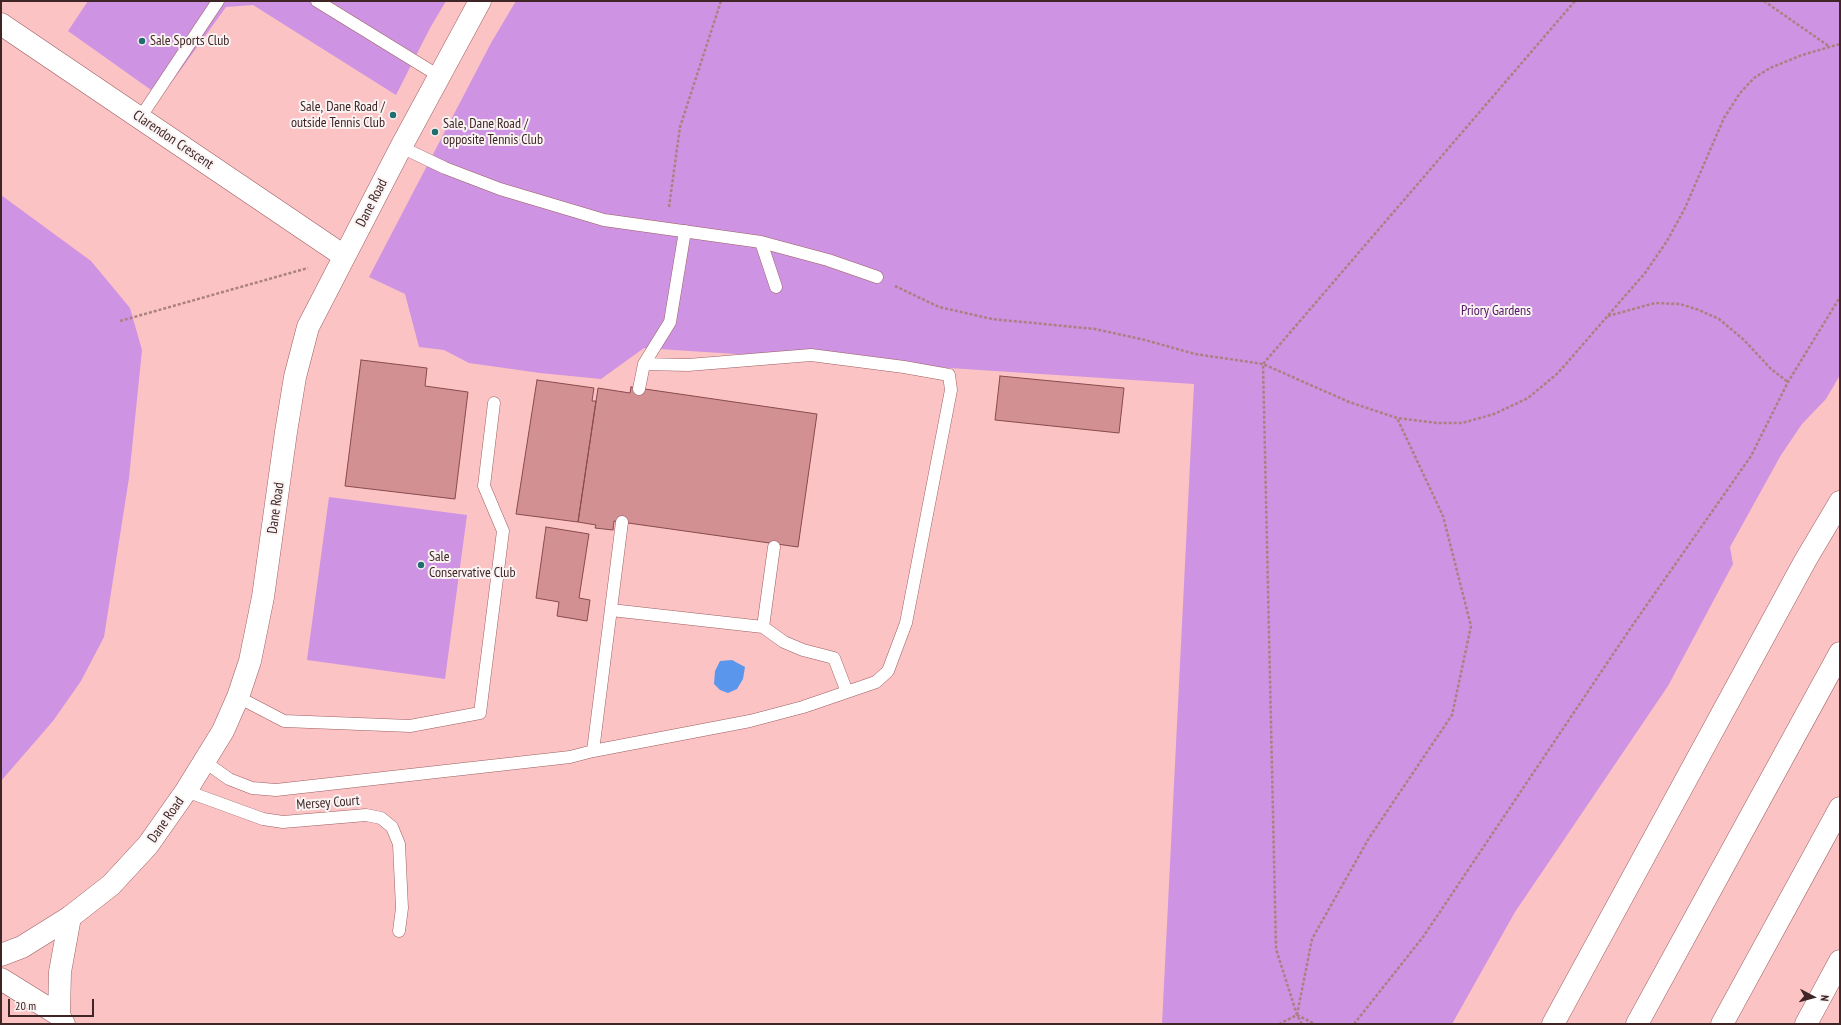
<!DOCTYPE html>
<style>
body{margin:0}
#map{position:relative;width:1841px;height:1025px;overflow:hidden;background:#fcc3c4;font-family:"PT Sans Narrow",sans-serif}
canvas{display:block}
.frame{position:absolute;inset:0;border:2px solid #402526;pointer-events:none}
.north{position:absolute;left:1793px;top:977px;width:40px;height:40px;-webkit-text-stroke:3px #faf3f3;paint-order:stroke;rotate:96deg;font-size:11px;font-weight:700;line-height:16px;text-align:center;color:#402526}
.north::after{content:'';display:block;margin:auto;width:14px;height:18px;background:#402526;clip-path:polygon(50% 0,100% 100%,50% 72%,0 100%)}
.scale{position:absolute;left:8px;top:999px;width:86px;height:18px;box-sizing:border-box;border:2px solid #402526;border-top:0;padding-left:5px;font-size:12px;line-height:14px;white-space:nowrap;color:#402526;-webkit-text-stroke:3px #faf3f3;paint-order:stroke}
</style>
<div id="map">
<canvas width="1841" height="1025"></canvas>
<div class="frame"></div>
<div class="north">N</div>
<div class="scale">20 m</div>
</div>
<script>
const g = document.querySelector('canvas').getContext('2d');
g.lineJoin = 'round';
function fillPath(path, color) {
  g.fillStyle = color;
  g.fill(path, 'evenodd');
}
function poly(rows) {
  const path = new Path2D();
  for (const r of rows) {
    path.moveTo(r[0], r[1]);
    for (let i = 2; i < r.length; i += 2) path.lineTo(r[i], r[i + 1]);
  }
  return path;
}
function stroke(path, color, width, dash) {
  g.strokeStyle = color;
  g.lineWidth = width;
  g.lineCap = dash ? 'butt' : 'round';
  g.setLineDash(dash || []);
  g.stroke(path);
}
function drawText(font, color, halo, rows, align = 'center') {
  g.font = font + ' "PT Sans Narrow",sans-serif';
  g.lineWidth = 4;
  g.setLineDash([]);
  g.textBaseline = 'middle';
  g.strokeStyle = halo;
  g.fillStyle = color;
  for (const [text, x, y, turn = 0] of rows) {
    g.save();
    g.translate(x, y);
    g.rotate((+turn || 0) * Math.PI / 180);
    g.textAlign = isNaN(turn) ? turn : align;
    if (halo) g.strokeText(text, 0, 0);
    g.fillText(text, 0, 0);
    g.restore();
  }
}
fillPath(poly([
 [88,1,446,1,430,28,396,95,253,5,226,7,161,97,68,31],
 [516,1,1840,1,1840,375,1826,399,1802,424,1781,455,1730,547,1733,564,1668,686,1515,912,1452,1024,1162,1024,1194,384,644,348,601,379,540,373,469,363,444,350,419,347,405,294,369,277,491,43],
 [1,195,91,261,130,308,142,350,129,478,104,637,81,681,53,721,1,781],
 [329,497,467,515,445,679,307,660]
]), '#ce93e2');
fillPath(poly([
 [732,660,745,667,743,679,737,689,728,693,720,690,714,684,715,671,720,661]
]), '#5a97ec');
const building = poly([
 [361,360,427,368,425,386,468,392,455,499,345,486,361,360],
 [1000,376,1124,388,1119,433,995,420,1000,376],
 [537,380,594,388,592,401,596,401,578,522,516,514,537,380],
 [631,387,817,414,798,547,614,521,613,530,595,528,596,525,578,522,598,388,630,393,631,387],
 [546,527,589,534,579,598,590,600,587,621,557,616,559,602,536,598,546,527]
]);
fillPath(building, '#d39092');
stroke(building, '#874a4e', 1);
const service = poly([
 [317,1,439,76],
 [140,118,218,1],
 [401,147,445,168,500,189,604,220,761,242,828,260,877,277],
 [761,242,776,287],
 [639,389,644,364,670,322,685,231],
 [611,610,763,627,784,642,803,650,834,658,847,692],
 [763,627,774,547],
 [238,697,284,721,410,726,480,713,503,531,484,486,494,403],
 [593,751,750,721,803,707,876,682,888,671,906,623,951,390,949,375,904,367,811,355,688,365,644,364],
 [205,762,229,779,252,788,276,790,570,757,593,751,622,522],
 [186,791,263,819,283,822,366,815,381,818,392,827,399,844,402,908,399,931]
]);
const minor = poly([
 [1,24,344,256],
 [1,979,59,1015,64,1024],
 [59,1015,60,972,70,917]
]);
const secondary = poly([
 [1,955,22,947,70,917,111,885,148,845,186,791,223,731,238,697,250,661,263,597,286,432,295,377,308,327,401,147,480,1]
]);
const motorway = poly([
 [1553,1024,1805,561,1840,502],
 [1637,1024,1840,653],
 [1722,1024,1840,808],
 [1806,1024,1840,961]
]);
stroke(service, '#9d5e61', 13);
stroke(minor, '#9d5e61', 23);
stroke(secondary, '#9d5e61', 23);
stroke(motorway, '#9d5e61', 23);
stroke(poly([
 [1764,1,1830,47],
 [669,207,680,127,721,1],
 [895,286,939,307,992,319,1095,329,1145,340,1195,354,1263,364,1349,402,1397,418,1437,423,1462,423,1494,414,1528,398,1558,373,1645,273,1667,241,1685,208,1724,118,1740,93,1754,78,1770,68,1802,55,1840,44],
 [1608,316,1655,303,1680,304,1699,310,1719,319,1744,340,1771,369,1788,382],
 [120,321,308,268],
 [1297,1015,1312,939,1369,838,1452,715,1471,626,1443,516,1397,418],
 [1279,1024,1297,1015,1315,1024],
 [1302,1024,1297,1015,1276,949,1263,364,1575,1],
 [1354,1024,1423,937,1632,626,1751,456,1788,382,1840,297]
]), '#ac8081', 2.5, [3, 2]);
stroke(service, '#fff', 12);
stroke(minor, '#fff', 22);
stroke(secondary, '#fff', 22);
stroke(motorway, '#fff', 22);
for (const [x, y, r, color] of [
 [142,41,4,"#216d6f"],
 [393,115,4,"#216d6f"],
 [435,132,4,"#216d6f"],
 [421,565,4,"#216d6f"]
]) {
  const dot = new Path2D();
  dot.arc(x, y, r, 0, 2 * Math.PI);
  g.fillStyle = color;
  g.fill(dot);
  stroke(dot, '#faf3f3', 1.5);
}
drawText('14px', '#402526', '#faf3f3', [
 ["Sale Sports Club",150,41],
 ["Sale, Dane Road /",385,107,"right"],
 ["outside Tennis Club",385,123,"right"],
 ["Sale, Dane Road /",443,124],
 ["opposite Tennis Club",443,140],
 ["Sale",429,557],
 ["Conservative Club",429,573]
], 'left');
drawText('14px', '#402526', '#faf3f3', [
 ["Clarendon Crescent",173,140,34],
 ["Dane Road",372,203,-63],
 ["Dane Road",276,508,-82],
 ["Mersey Court",328,803,-4],
 ["Dane Road",166,820,-55]
]);
drawText('14px', '#521565', '#faf3f3', [
 ["Priory Gardens",1496,311]
]);
</script>
